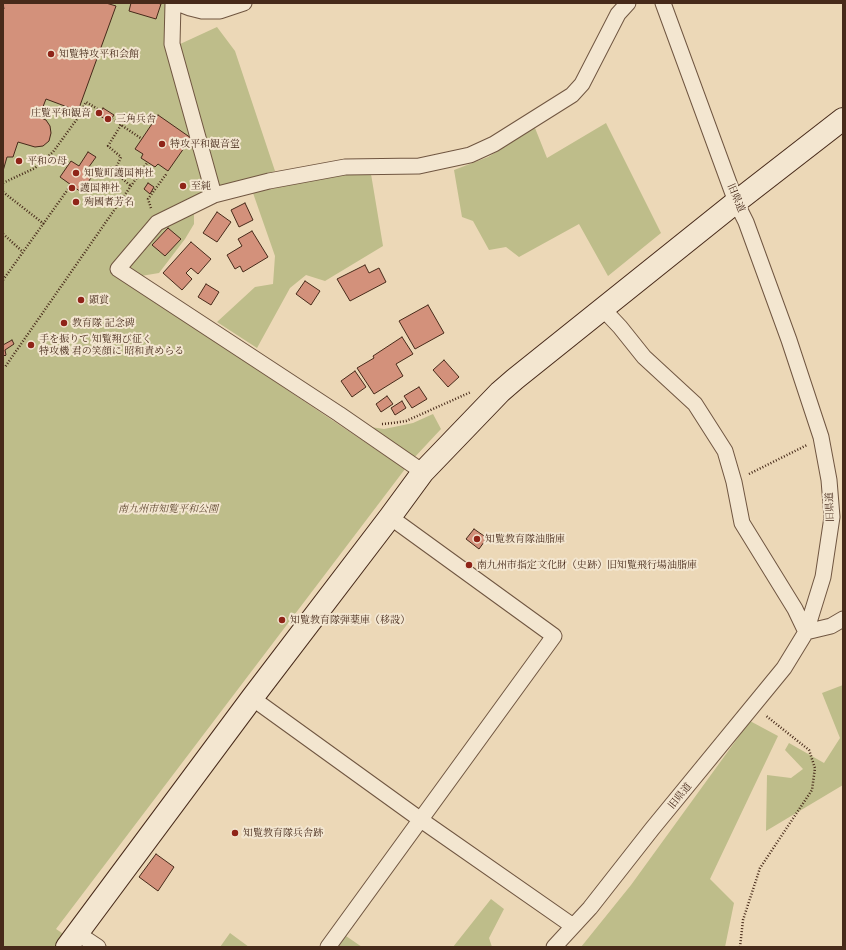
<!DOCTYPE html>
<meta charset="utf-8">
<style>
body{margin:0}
#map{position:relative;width:846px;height:950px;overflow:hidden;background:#ecd8b7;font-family:"Libre Caslon Text",serif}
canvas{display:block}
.frame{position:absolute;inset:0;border:4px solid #472a1a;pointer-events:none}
</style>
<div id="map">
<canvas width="846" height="950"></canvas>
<div class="frame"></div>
</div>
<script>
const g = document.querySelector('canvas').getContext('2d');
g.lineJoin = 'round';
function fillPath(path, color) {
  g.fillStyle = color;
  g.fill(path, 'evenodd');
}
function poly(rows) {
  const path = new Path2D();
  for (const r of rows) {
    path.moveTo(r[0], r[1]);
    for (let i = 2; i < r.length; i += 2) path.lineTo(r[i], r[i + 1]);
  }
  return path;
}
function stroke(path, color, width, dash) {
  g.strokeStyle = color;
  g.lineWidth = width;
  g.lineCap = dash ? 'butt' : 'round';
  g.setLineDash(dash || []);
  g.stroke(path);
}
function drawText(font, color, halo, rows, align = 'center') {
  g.font = font + ' "Libre Caslon Text","Noto Serif JP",serif';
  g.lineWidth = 4;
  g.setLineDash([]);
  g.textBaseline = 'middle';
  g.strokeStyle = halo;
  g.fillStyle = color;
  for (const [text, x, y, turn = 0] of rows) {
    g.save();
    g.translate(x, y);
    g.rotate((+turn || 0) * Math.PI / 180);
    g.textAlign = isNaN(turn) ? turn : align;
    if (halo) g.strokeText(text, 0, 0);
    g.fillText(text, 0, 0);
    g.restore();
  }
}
fillPath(poly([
 [3,3,166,3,204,181,203,195,194,213,194,224,185,239,159,273,141,276,134,287,405,469,56,929,83,947,3,947],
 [217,27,235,51,275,171,217,188,178,45],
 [606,123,661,233,608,276,579,224,519,257,506,247,489,250,473,221,462,217,454,170,488,157,535,128,547,158],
 [340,174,371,174,383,246,325,281,306,275,290,288,257,348,217,322,255,287,273,284,275,256,253,193],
 [433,414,441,429,413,459,364,426,384,429,394,427,413,423],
 [843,685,843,785,766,831,767,775,791,778,803,769,785,750,789,743,824,763,840,738,822,693],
 [750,721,778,736,710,879,734,903,725,947,581,947,631,885],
 [491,899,504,909,489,938,492,947,453,947],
 [230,933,249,947,220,947],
 [346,936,362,947,338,947]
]), '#bebd8a');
const building = poly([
 [3,3,106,3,116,6,78,111,46,99,39,117,46,120,50,126,51,133,49,141,43,146,35,147,18,142,13,157,7,157,3,171,3,9,4,9,3,3],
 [131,3,157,3,161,4,156,19,129,11,131,3],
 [103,108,114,115,109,122,99,115,103,108],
 [158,115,191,138,168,171,158,164,155,167,141,158,143,154,135,149,158,115],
 [88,152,96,157,86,171,93,175,81,192,60,177,71,161,79,166,88,152],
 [148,183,154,187,150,194,144,189,148,183],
 [245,203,253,220,239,227,231,210,245,203],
 [217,212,231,222,217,242,203,233,217,212],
 [168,228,181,239,165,256,152,245,168,228],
 [252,231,268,257,243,272,240,266,235,269,227,255,242,246,238,239,252,231],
 [191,242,211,259,198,274,191,268,186,273,192,279,182,290,163,273,191,242],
 [365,265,369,273,379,268,386,282,350,301,337,279,365,265],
 [305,281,320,291,311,305,296,294,305,281],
 [206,284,219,292,211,305,198,297,206,284],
 [428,305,444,333,415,349,399,321,428,305],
 [402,337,413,354,396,364,403,376,374,394,357,368,374,358,373,356,402,337],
 [12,340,14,344,5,350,6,355,5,356,3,354,3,345,12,340],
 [444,360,459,377,448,387,433,370,444,360],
 [355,371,366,387,352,397,341,381,355,371],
 [419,387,427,399,412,408,404,396,419,387],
 [387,396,393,404,381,412,376,404,387,396],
 [402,401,406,408,395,415,391,408,402,401],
 [474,529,487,538,479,549,466,539,474,529],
 [156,854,174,867,158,891,139,877,156,854]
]);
fillPath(building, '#d3917b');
stroke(building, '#472a1a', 1);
const street = poly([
 [173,3,172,44,214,195,157,223,118,269,339,414,423,472],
 [177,3,190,8,202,11,220,11,244,3],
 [214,195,269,181,345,167,419,166,470,155,494,144,572,95,582,84,618,14,628,3],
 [603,309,620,327,644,357,695,404,725,451,734,482,742,523,795,609,806,632,831,626,843,619],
 [252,698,421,820,573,926],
 [77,933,98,947],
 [328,947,554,636,390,517],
 [554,947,590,908,652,829,784,668,806,632,823,577,832,517,829,480,821,437,789,340,746,222,736,202,663,3]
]);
const secondary = poly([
 [67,947,252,698,390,517,423,472,500,392,515,379,736,202,843,119]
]);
stroke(street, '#705641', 17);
stroke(secondary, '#472a1a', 24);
stroke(poly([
 [112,119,142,139],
 [121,125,108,146,121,157,114,172,131,186],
 [3,183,35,168,53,152,77,119,86,102,101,111],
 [3,192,44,224],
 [151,208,148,199,167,173],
 [3,234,23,252],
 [3,280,71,185],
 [3,367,5,367,147,163],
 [382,424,393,423,406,421,471,392],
 [749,474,807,445],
 [740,947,743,920,760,868,812,790,815,768,809,750,765,715]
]), '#472a1a', 2.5, [1, 2]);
stroke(street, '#f3e6d0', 15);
stroke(secondary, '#f3e6d0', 22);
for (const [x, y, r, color] of [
 [51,54,4,"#8f2418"],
 [99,113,4,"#8f2418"],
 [108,119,4,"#8f2418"],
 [162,144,4,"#8f2418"],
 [19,161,4,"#8f2418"],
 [76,173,4,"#8f2418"],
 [183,186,4,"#8f2418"],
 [72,188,4,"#8f2418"],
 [76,202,4,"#8f2418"],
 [81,300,4,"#8f2418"],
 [64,323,4,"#8f2418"],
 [31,345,4,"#8f2418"],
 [477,539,4,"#8f2418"],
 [469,565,4,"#8f2418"],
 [282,620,4,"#8f2418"],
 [235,833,4,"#8f2418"]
]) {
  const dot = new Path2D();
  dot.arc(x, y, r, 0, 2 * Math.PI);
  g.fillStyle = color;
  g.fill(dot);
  stroke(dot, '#f3e6d0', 1.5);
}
drawText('10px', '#472a1a', '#f3e6d0', [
 ["知覧特攻平和会館",59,54],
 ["庄覧平和観音",91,113,"right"],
 ["三角兵舎",116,119],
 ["特攻平和観音堂",170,144],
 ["平和の母",27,161],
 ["知覧町護国神社",84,173],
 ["至純",191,186],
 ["護国神社",80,188],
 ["殉國者芳名",84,202],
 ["顕賞",89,300],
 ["教育隊 記念碑",72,323],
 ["手を振りて 知覧翔び征く",39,339],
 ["特攻機 君の笑顔に 昭和責めらる",39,351],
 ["知覧教育隊油脂庫",485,539],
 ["南九州市指定文化財（史跡）旧知覧飛行場油脂庫",477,565],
 ["知覧教育隊弾薬庫（移設）",290,620],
 ["知覧教育隊兵舎跡",243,833]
], 'left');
drawText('10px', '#472a1a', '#f3e6d0', [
 ["旧県道",736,198,67],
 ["旧県道",830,507,-92],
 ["旧県道",680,796,-51]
]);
drawText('italic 10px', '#5f4730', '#f3e6d0', [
 ["南九州市知覧平和公園",168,509]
]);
</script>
